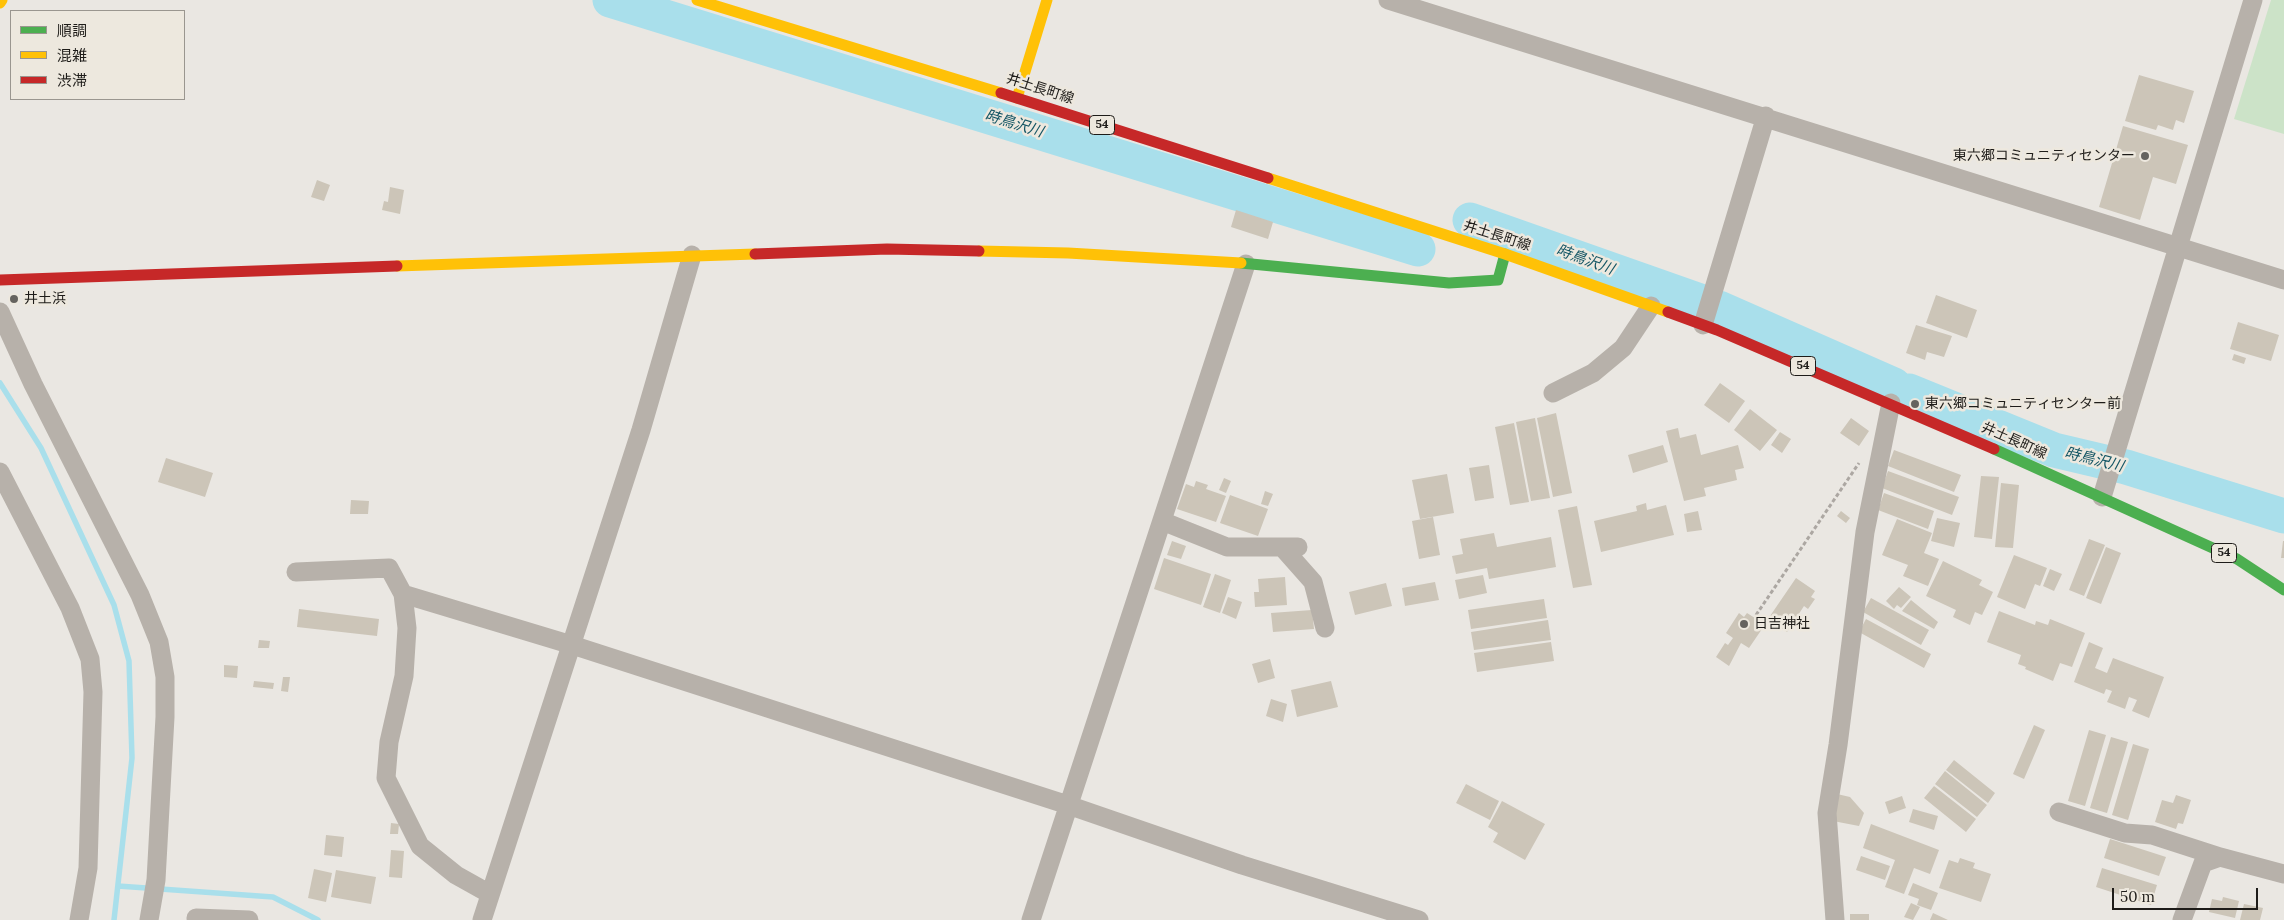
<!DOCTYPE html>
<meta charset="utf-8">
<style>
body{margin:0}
#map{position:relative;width:2284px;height:920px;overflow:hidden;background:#eae7e2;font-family:Lora,"Noto Sans JP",serif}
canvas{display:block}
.legend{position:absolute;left:10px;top:10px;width:175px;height:90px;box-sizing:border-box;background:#ede8de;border:1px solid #9a968f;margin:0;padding:6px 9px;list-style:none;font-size:15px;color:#1e1c19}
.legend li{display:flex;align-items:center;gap:10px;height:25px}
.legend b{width:25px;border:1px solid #9a968f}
.scale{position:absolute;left:2112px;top:888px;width:146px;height:22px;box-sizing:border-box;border:2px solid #1e1c19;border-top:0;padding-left:6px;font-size:15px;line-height:18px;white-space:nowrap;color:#1e1c19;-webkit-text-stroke:4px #ede8de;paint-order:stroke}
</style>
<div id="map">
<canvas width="2284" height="920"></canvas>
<ul class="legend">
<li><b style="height:6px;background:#4caf50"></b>順調</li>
<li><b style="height:6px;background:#ffc107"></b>混雑</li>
<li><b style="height:6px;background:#c62828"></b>渋滞</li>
</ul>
<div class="scale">50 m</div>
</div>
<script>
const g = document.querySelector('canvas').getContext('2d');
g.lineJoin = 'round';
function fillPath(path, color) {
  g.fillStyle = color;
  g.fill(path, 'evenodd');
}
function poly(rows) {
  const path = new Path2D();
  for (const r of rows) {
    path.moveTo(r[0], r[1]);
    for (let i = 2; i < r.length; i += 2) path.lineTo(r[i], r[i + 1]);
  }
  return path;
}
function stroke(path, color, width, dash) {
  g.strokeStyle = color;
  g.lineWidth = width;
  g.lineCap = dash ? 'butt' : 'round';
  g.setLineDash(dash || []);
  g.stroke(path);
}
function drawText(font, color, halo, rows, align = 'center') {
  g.font = font + ' Lora,"Noto Sans JP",serif';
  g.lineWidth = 5;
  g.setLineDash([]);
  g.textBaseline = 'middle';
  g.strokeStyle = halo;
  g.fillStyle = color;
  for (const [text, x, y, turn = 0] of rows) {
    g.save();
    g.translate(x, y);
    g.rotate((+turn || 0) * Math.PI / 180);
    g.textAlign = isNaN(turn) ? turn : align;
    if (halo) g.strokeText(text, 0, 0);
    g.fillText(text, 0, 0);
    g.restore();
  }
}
fillPath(poly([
 [2271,0,2284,0,2284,134,2234,119]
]), '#cce3c8');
stroke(poly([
 [0,383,41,448,114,605,129,661,132,758,114,920],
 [118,886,273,897,318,920]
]), '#a9dfeb', 5.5);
stroke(poly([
 [610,0,1418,249],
 [1470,220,1700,301],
 [1719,308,1894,385],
 [1909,391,2054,450,2126,467,2284,516]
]), '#a9dfeb', 35);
fillPath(poly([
 [2139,75,2194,91,2184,123,2176,120,2173,130,2158,125,2156,130,2125,121],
 [2123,126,2188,145,2176,184,2153,177,2140,220,2099,207],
 [317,180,330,185,324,201,311,197],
 [390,187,404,190,400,214,382,210,384,201,388,202],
 [1236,210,1273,222,1268,239,1231,227],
 [1936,295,1977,310,1967,338,1926,323],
 [2238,322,2279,335,2271,361,2230,349],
 [1916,325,1952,336,1944,357,1927,352,1925,360,1906,353],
 [2234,354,2246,358,2244,364,2232,360],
 [1720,383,1745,401,1729,423,1704,405],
 [1750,409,1777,430,1760,451,1734,430],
 [1556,413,1572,493,1553,497,1537,418],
 [1535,418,1550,498,1531,501,1516,422],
 [1851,418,1869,431,1859,446,1840,433],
 [1514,423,1529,502,1510,505,1495,427],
 [1678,428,1680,438,1696,434,1701,455,1738,445,1744,468,1735,470,1737,480,1704,488,1706,496,1684,501,1666,431],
 [1780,432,1791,439,1782,453,1771,445],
 [1663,445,1668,462,1633,473,1628,455],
 [1894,450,1961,475,1954,492,1888,466],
 [166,458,213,473,205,497,158,482],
 [1489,465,1494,498,1475,501,1469,468],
 [1888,471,1959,497,1952,515,1882,488],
 [1447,474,1454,513,1420,519,1412,480],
 [1981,476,1999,477,1992,539,1974,537],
 [1224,478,1231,481,1226,493,1219,490],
 [1196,481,1208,485,1206,489,1226,496,1216,522,1177,509,1186,484,1194,487],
 [2001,483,2019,485,2013,548,1995,547],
 [1265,491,1273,494,1268,506,1261,504],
 [1884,493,1934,511,1928,529,1878,510],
 [1230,495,1268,509,1258,536,1220,523],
 [351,500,369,501,368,514,350,514],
 [1646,503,1647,510,1666,505,1674,535,1601,552,1594,521,1637,511,1636,506],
 [1577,506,1592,585,1573,588,1558,510],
 [1698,511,1702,530,1687,532,1684,514],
 [1841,511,1850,518,1846,523,1837,516],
 [1433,517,1440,555,1419,559,1412,521],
 [1937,518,1960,523,1954,547,1931,541],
 [1897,519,1932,533,1924,553,1939,559,1928,586,1903,576,1908,565,1882,555],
 [1494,533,1497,547,1551,537,1556,567,1489,579,1487,568,1456,574,1452,556,1463,554,1460,539],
 [2089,539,2105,545,2084,596,2069,590],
 [1172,541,1186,546,1181,559,1167,555],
 [2283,541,2284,541,2284,558,2281,558],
 [2106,547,2121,553,2101,604,2086,598],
 [2014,555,2047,568,2040,586,2035,584,2025,609,1997,597],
 [1164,558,1211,574,1201,605,1154,589],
 [1943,561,1982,580,1979,585,1993,592,1982,615,1975,612,1970,625,1953,617,1956,610,1926,596],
 [2050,569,2062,574,2054,591,2043,586],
 [1215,574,1231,580,1220,613,1203,607],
 [1483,575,1487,593,1459,599,1455,580],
 [1285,577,1287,605,1255,607,1254,592,1259,592,1258,579],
 [1796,578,1815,591,1811,597,1815,599,1808,609,1804,606,1787,632,1768,619],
 [1435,582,1439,600,1405,606,1402,588],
 [1386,583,1392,606,1355,615,1349,592],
 [1899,587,1911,597,1901,608,1897,605,1894,609,1886,601],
 [1228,597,1242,602,1236,619,1222,613],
 [1871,598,1929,630,1921,645,1863,612],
 [1544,599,1547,618,1471,629,1468,610],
 [1911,600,1938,622,1934,629,1902,611],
 [299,609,379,619,377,636,297,627],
 [1312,610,1314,629,1273,632,1271,613],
 [1999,611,2035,625,2036,621,2048,625,2050,619,2085,633,2072,667,2060,663,2053,681,2025,669,2026,667,2018,664,2021,655,1987,642],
 [1739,613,1744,617,1747,613,1758,620,1755,624,1762,629,1749,648,1741,643,1729,666,1716,657,1725,643,1728,645,1733,638,1726,633],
 [1866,619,1931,654,1924,668,1859,632],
 [1548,620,1551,640,1474,650,1471,632],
 [259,640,270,641,269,648,258,648],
 [1551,642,1554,661,1477,672,1474,653],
 [2089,642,2103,648,2095,668,2107,673,2113,658,2164,677,2149,718,2132,711,2137,700,2129,697,2125,709,2107,702,2112,691,2106,689,2104,694,2074,682],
 [1270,659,1275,678,1258,683,1252,664],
 [224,665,238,666,237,678,224,677],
 [283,677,290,677,288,692,281,691],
 [254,681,274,683,273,689,253,687],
 [1331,681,1338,707,1297,717,1291,690],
 [1271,699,1287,704,1283,722,1266,716],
 [2034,725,2045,730,2024,779,2013,774],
 [2089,730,2106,735,2085,806,2068,801],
 [2111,737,2128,742,2107,813,2090,808],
 [2133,744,2149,749,2128,820,2112,815],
 [1954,760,1995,793,1988,803,1946,770],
 [1945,771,1987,805,1977,817,1935,784],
 [1466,784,1499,801,1490,820,1456,803],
 [1934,786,1976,819,1966,832,1924,798],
 [1837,794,1850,797,1864,813,1859,826,1833,821],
 [2176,795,2191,800,2183,824,2178,823,2176,829,2155,822,2162,800,2173,803],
 [1902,796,1906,808,1889,814,1885,802],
 [1502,801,1545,824,1525,860,1493,842,1498,833,1488,827],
 [1913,809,1938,816,1934,830,1909,822],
 [391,823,399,824,398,834,390,834],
 [1871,824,1939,850,1930,874,1914,868,1904,894,1885,887,1895,860,1863,848],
 [326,835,344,837,342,857,324,855],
 [2110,839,2166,857,2159,876,2104,858],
 [391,850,404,851,402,878,389,877],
 [1861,856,1890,866,1885,880,1856,870],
 [1960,858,1975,863,1973,868,1991,874,1981,902,1939,888,1949,860,1958,863],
 [2102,868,2157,885,2151,905,2096,887],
 [314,869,332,873,326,902,308,898],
 [336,870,376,877,371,904,331,897],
 [1913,883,1938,893,1931,910,1917,905,1919,899,1908,895],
 [2223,897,2239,901,2235,918,2209,912,2212,899,2222,901],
 [1911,903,1920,907,1913,920,1904,917],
 [2244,904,2263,908,2260,920,2240,920],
 [1933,913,1948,920,1930,920],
 [1850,914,1869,914,1869,920,1850,920]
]), '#ccc5b8');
stroke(poly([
 [1756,615,1859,463]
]), '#aca7a2', 3, [4, 2.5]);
stroke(poly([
 [1388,0,2284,280],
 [0,312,33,384,140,595,159,642,165,677,165,717,156,880,149,920],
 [1703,325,1766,116],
 [1553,393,1593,373,1623,348,1651,306],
 [0,472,70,608,90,659,93,692,88,868,79,920],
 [2102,497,2253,0],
 [1162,521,1227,547,1298,547],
 [1282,547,1313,582,1325,628],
 [296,572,389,568,403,594],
 [2059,812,2125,833,2152,835,2220,857],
 [490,894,456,875,420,846,386,778,389,742,404,676,407,628,403,594,572,645,1068,805,1242,865,1419,920],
 [196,918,249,920],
 [482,920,641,430,692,255],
 [1031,920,1246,264],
 [1835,920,1827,813,1838,745,1865,532,1891,403],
 [2182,920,2203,863,2220,857,2284,874]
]), '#b7b1aa', 19);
stroke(poly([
 [1241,263,1449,283,1498,280,1505,254],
 [1994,449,2237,559,2284,590]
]), '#4caf50', 11);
stroke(poly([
 [697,0,1001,93],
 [0,3,2,0],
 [1017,98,1047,0],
 [1268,178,1505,254,1668,312],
 [979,251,1068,253,1241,263],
 [397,266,755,254]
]), '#ffc107', 11);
stroke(poly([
 [1001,93,1268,178],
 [755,254,887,249,979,251],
 [0,280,397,266],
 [1668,312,1717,330,1994,449]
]), '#c62828', 11);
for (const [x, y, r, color] of [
 [2145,156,5,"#65635f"],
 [14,299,5,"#65635f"],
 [1915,404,5,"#65635f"],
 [1744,624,5,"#65635f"]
]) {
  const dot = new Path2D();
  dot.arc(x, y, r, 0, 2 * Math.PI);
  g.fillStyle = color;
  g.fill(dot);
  stroke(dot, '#ede8de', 2);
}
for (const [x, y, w] of [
 [1102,125,25],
 [1803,366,25],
 [2224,553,25]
]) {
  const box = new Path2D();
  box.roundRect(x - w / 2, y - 9.5, w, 19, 4);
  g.fillStyle = '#ede8de';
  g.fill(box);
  stroke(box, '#1e1c19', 1);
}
drawText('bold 12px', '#1e1c19', null, [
 ["54",1102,125],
 ["54",1803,366],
 ["54",2224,553]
]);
drawText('14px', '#1e1c19', '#ede8de', [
 ["井土長町線",1040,89,18],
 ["井土長町線",1497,236,18],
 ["井土長町線",2014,441,24]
]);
drawText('14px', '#1e1c19', '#ede8de', [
 ["東六郷コミュニティセンター",2135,156,"right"],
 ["井土浜",24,299],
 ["東六郷コミュニティセンター前",1925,404],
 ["日吉神社",1754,624]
], 'left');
drawText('italic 15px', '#135564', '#ede8de', [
 ["時鳥沢川",1014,124,17],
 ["時鳥沢川",1585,260,20],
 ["時鳥沢川",2094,460,14]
]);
</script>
